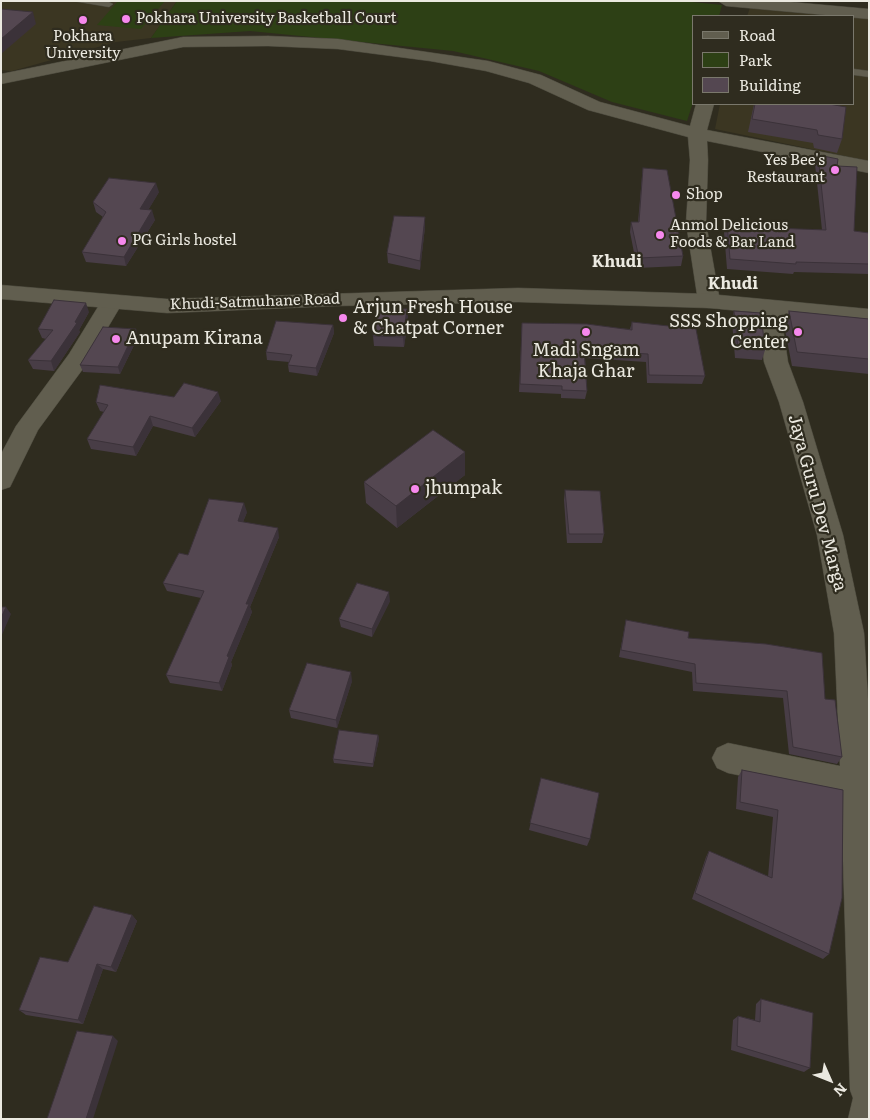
<!DOCTYPE html>
<style>
body{margin:0}
#map{position:relative;width:870px;height:1120px;overflow:hidden;background:#2f2c1f;font-family:Literata,serif}
canvas{display:block}
.frame{position:absolute;inset:0;border:2px solid #ebe9e0;pointer-events:none}
.legend{position:absolute;left:692px;top:15px;width:162px;height:90px;box-sizing:border-box;background:#2f2c1f;border:1px solid #7a786c;margin:0;padding:6px 9px;list-style:none;font-size:15px;color:#ebe9e0}
.legend li{display:flex;align-items:center;gap:10px;height:25px}
.legend b{width:25px;border:1px solid #7a786c}
.north{position:absolute;left:805px;top:1055px;width:50px;height:50px;-webkit-text-stroke:4px #2f2c1f;paint-order:stroke;rotate:134deg;font-size:14px;font-weight:700;line-height:20px;text-align:center;color:#ebe9e0}
.north::after{content:'';display:block;margin:auto;width:18px;height:22px;background:#ebe9e0;clip-path:polygon(50% 0,100% 100%,50% 72%,0 100%)}
</style>
<div id="map">
<canvas width="870" height="1120"></canvas>
<div class="frame"></div>
<ul class="legend">
<li><b style="height:6px;background:#615e4f"></b>Road</li>
<li><b style="height:14px;background:#2d4015"></b>Park</li>
<li><b style="height:14px;background:#544751"></b>Building</li>
</ul>
<div class="north">N</div>
</div>
<script>
const g = document.querySelector('canvas').getContext('2d');
g.lineJoin = 'round';
function fillPath(path, color) {
  g.fillStyle = color;
  g.fill(path, 'evenodd');
}
function poly(rows) {
  const path = new Path2D();
  for (const r of rows) {
    path.moveTo(r[0], r[1]);
    for (let i = 2; i < r.length; i += 2) path.lineTo(r[i], r[i + 1]);
  }
  return path;
}
function stroke(path, color, width, dash) {
  g.strokeStyle = color;
  g.lineWidth = width;
  g.lineCap = dash ? 'butt' : 'round';
  g.setLineDash(dash || []);
  g.stroke(path);
}
function drawText(font, color, halo, rows, align = 'center') {
  g.font = font + ' Literata,serif';
  g.lineWidth = 4.5;
  g.setLineDash([]);
  g.textBaseline = 'middle';
  g.strokeStyle = halo;
  g.fillStyle = color;
  for (const [text, x, y, turn = 0] of rows) {
    g.save();
    g.translate(x, y);
    g.rotate((+turn || 0) * Math.PI / 180);
    g.textAlign = isNaN(turn) ? turn : align;
    if (halo) g.strokeText(text, 0, 0);
    g.fillText(text, 0, 0);
    g.restore();
  }
}
fillPath(poly([
 [1,1,177,1,151,38,116,42,12,71,1,70],
 [750,8,849,16,747,16],
 [854,17,869,18,869,161,715,129,720,104,854,104]
]), '#3b3622');
fillPath(poly([
 [118,1,165,1,141,29,97,25],
 [177,1,682,1,722,5,719,16,694,16,694,99,687,121,612,102,539,71,453,51,250,31,151,38]
]), '#2d4015');
const service = poly([
 [73,1,107,1,113,4,109,7,73,1],
 [854,69,869,71,869,77,854,75,854,69]
]);
const minor = poly([
 [718,1,780,1,869,9,869,19,726,6,718,1],
 [268,36,338,39,488,61,541,75,600,102,690,126,696,104,714,104,707,130,869,161,869,173,707,141,708,160,706,223,720,301,717,306,709,308,701,306,698,301,686,223,690,160,688,137,588,110,529,83,486,71,430,61,338,49,268,46,183,47,1,84,1,74,183,37,268,36],
 [112,295,120,297,123,302,85,366,38,430,10,487,1,490,1,454,16,426,69,354,104,297,112,295],
 [769,301,777,303,780,308,788,362,803,402,843,535,864,633,869,715,869,1119,848,1119,853,1098,850,1090,841,796,728,773,717,768,712,758,717,748,728,743,840,766,834,633,817,535,779,402,764,362,758,308,761,303,769,301]
]);
const secondary = poly([
 [1,285,167,299,518,288,709,294,869,309,869,323,709,308,518,302,335,306,167,313,1,299,1,285]
]);
stroke(service, '#4a483c', 1);
stroke(minor, '#4a483c', 1);
stroke(secondary, '#4a483c', 1);
fillPath(service, '#615e4f');
fillPath(minor, '#615e4f');
fillPath(secondary, '#615e4f');
fillPath(poly([
 [754,104,829,104,842,139,837,153,814,148,813,143,748,132],
 [818,155,837,166,854,231,869,233,869,274,794,272,793,274,727,269,724,232,727,222,773,228,822,230,815,164],
 [643,168,683,256,681,266,637,268,630,232,631,222,638,222,642,177],
 [159,192,148,210,155,220,126,266,86,262,82,252,103,217,96,212,93,202],
 [425,227,420,270,388,263,387,253],
 [407,309,408,319,404,347,374,346,373,336],
 [734,311,765,350,762,360,735,358,732,321],
 [789,311,869,319,869,374,792,366,784,325],
 [89,312,79,330,80,332,54,371,33,369,28,360,46,339,42,338,38,329],
 [632,322,705,376,702,384,647,383,646,362,585,358,587,391,585,399,561,398,561,394,519,392,522,323,630,329],
 [333,325,334,333,317,376,289,372,288,365,289,362,267,360,266,352],
 [138,337,120,374,83,372,80,365],
 [174,397,221,401,195,437,153,426,136,456,91,449,87,439,104,412,100,411,96,402],
 [465,452,465,475,397,528,366,503,364,482],
 [565,490,604,534,602,543,567,543,564,500],
 [247,512,243,522,279,537,250,607,252,612,231,662,232,665,222,691,170,683,166,675,201,598,167,591,163,583,188,555],
 [390,601,372,637,341,627,339,619],
 [626,620,688,638,825,699,842,757,837,764,789,754,783,698,693,691,692,672,619,657],
 [352,681,337,728,291,718,289,710],
 [378,735,379,739,373,767,334,763,333,759],
 [742,770,843,790,829,954,823,959,692,899,706,857,709,851,768,877,773,817,736,809,738,777],
 [541,778,590,839,587,846,529,830],
 [132,915,137,921,116,972,103,969,83,1024,26,1015,19,1010,68,962],
 [761,999,810,1068,804,1072,731,1050,733,1020,738,1016,755,1020,756,1004]
]), '#483d46');
fillPath(poly([
 [33,12,36,24,1,54,1,39],
 [156,183,159,192,143,219,140,209],
 [152,210,155,220,126,266,124,257],
 [425,217,425,227,420,270,420,261],
 [86,303,89,312,79,330,80,332,54,371,51,361,75,322],
 [407,309,408,319,404,347,403,337],
 [333,325,334,333,317,376,316,368],
 [136,329,138,337,120,374,118,367],
 [218,392,221,401,195,437,192,428],
 [150,416,153,426,136,456,133,447],
 [465,452,465,475,397,528,396,506],
 [244,503,247,512,240,530,238,521],
 [278,528,279,537,250,607,252,612,231,662,232,665,222,691,219,683,227,656,246,604],
 [389,592,390,601,372,637,372,629],
 [6,607,11,614,1,637,1,618],
 [351,672,352,681,337,728,336,720],
 [378,735,379,739,373,767,373,764],
 [132,915,137,921,116,972,111,967],
 [97,964,103,969,83,1024,78,1020],
 [113,1036,118,1041,93,1119,86,1119]
]), '#3b3239');
const building = poly([
 [1,9,33,12,1,39,1,9],
 [755,104,829,104,846,107,842,139,818,135,817,130,752,119,755,104],
 [818,155,838,159,837,166,857,167,854,231,869,233,869,264,796,262,796,264,730,259,727,222,773,226,773,228,826,230,818,155],
 [643,168,667,170,683,256,639,258,631,222,639,222,643,168],
 [109,178,156,183,140,209,152,210,124,257,82,252,106,212,93,202,109,178],
 [394,216,425,217,420,261,387,253,394,216],
 [54,300,86,303,75,322,77,323,51,361,28,360,53,330,38,329,54,300],
 [378,308,407,309,403,337,373,336,378,308],
 [734,311,761,313,765,350,738,348,734,311],
 [789,311,869,319,869,359,797,352,789,311],
 [276,321,333,325,316,368,288,365,292,355,266,352,276,321],
 [632,322,696,329,705,376,649,375,648,354,584,350,587,391,562,390,562,386,520,384,522,323,587,324,632,330,632,322],
 [103,327,136,329,118,367,80,365,103,327],
 [184,383,218,392,192,428,150,416,133,447,87,439,108,405,96,402,100,385,174,397,184,383],
 [433,430,465,452,396,506,364,482,433,430],
 [565,490,600,491,604,534,569,534,565,490],
 [209,499,244,503,238,521,278,528,246,604,249,604,227,656,229,657,219,683,166,675,204,591,163,583,179,553,188,555,209,499],
 [357,583,389,592,372,629,339,619,357,583],
 [1,607,6,607,1,618,1,607],
 [626,620,689,632,688,638,766,644,822,653,825,699,835,700,842,757,793,747,787,691,696,683,695,664,621,650,626,620],
 [307,663,351,672,336,720,289,710,307,663],
 [339,730,378,735,373,764,333,759,339,730],
 [742,770,843,790,842,898,829,954,695,893,709,851,772,878,778,810,740,802,742,770],
 [541,778,599,793,590,839,530,823,541,778],
 [94,906,132,915,111,967,97,964,78,1020,19,1010,40,957,68,962,94,906],
 [761,999,813,1013,810,1068,737,1046,738,1016,760,1022,761,999],
 [77,1031,113,1036,86,1119,47,1119,77,1031]
]);
fillPath(building, '#544751');
stroke(building, '#3b3239', 1);
for (const [x, y, r, color] of [
 [126,19,5,"#f688ed"],
 [83,20,5,"#f688ed"],
 [835,170,5,"#f688ed"],
 [676,195,5,"#f688ed"],
 [660,235,5,"#f688ed"],
 [122,241,5,"#f688ed"],
 [343,318,5,"#f688ed"],
 [586,332,5,"#f688ed"],
 [798,332,5,"#f688ed"],
 [116,339,5,"#f688ed"],
 [415,489,5,"#f688ed"]
]) {
  const dot = new Path2D();
  dot.arc(x, y, r, 0, 2 * Math.PI);
  g.fillStyle = color;
  g.fill(dot);
  stroke(dot, '#2f2c1f', 2);
}
drawText('15px', '#ebe9e0', '#2f2c1f', [
 ["Pokhara University Basketball Court",136,19],
 ["Pokhara",83,37,"center"],
 ["University",83,54,"center"],
 ["Yes Bee's",825,161,"right"],
 ["Restaurant",825,178,"right"],
 ["Shop",686,195],
 ["Anmol Delicious",670,226],
 ["Foods & Bar Land",670,243],
 ["PG Girls hostel",132,241]
], 'left');
drawText('15px', '#ebe9e0', '#2f2c1f', [
 ["Khudi-Satmuhane Road",255,302,-2]
]);
drawText('bold 16px', '#ebe9e0', '#2f2c1f', [
 ["Khudi",617,262],
 ["Khudi",733,284]
]);
drawText('18px', '#ebe9e0', '#2f2c1f', [
 ["Arjun Fresh House",353,308],
 ["& Chatpat Corner",353,329],
 ["SSS Shopping",788,322,"right"],
 ["Center",788,343,"right"],
 ["Anupam Kirana",126,339],
 ["Madi Sngam",586,351,"center"],
 ["Khaja Ghar",586,372,"center"],
 ["jhumpak",425,489]
], 'left');
drawText('18px', '#ebe9e0', '#2f2c1f', [
 ["Jaya Guru Dev Marga",817,503,75]
]);
</script>
